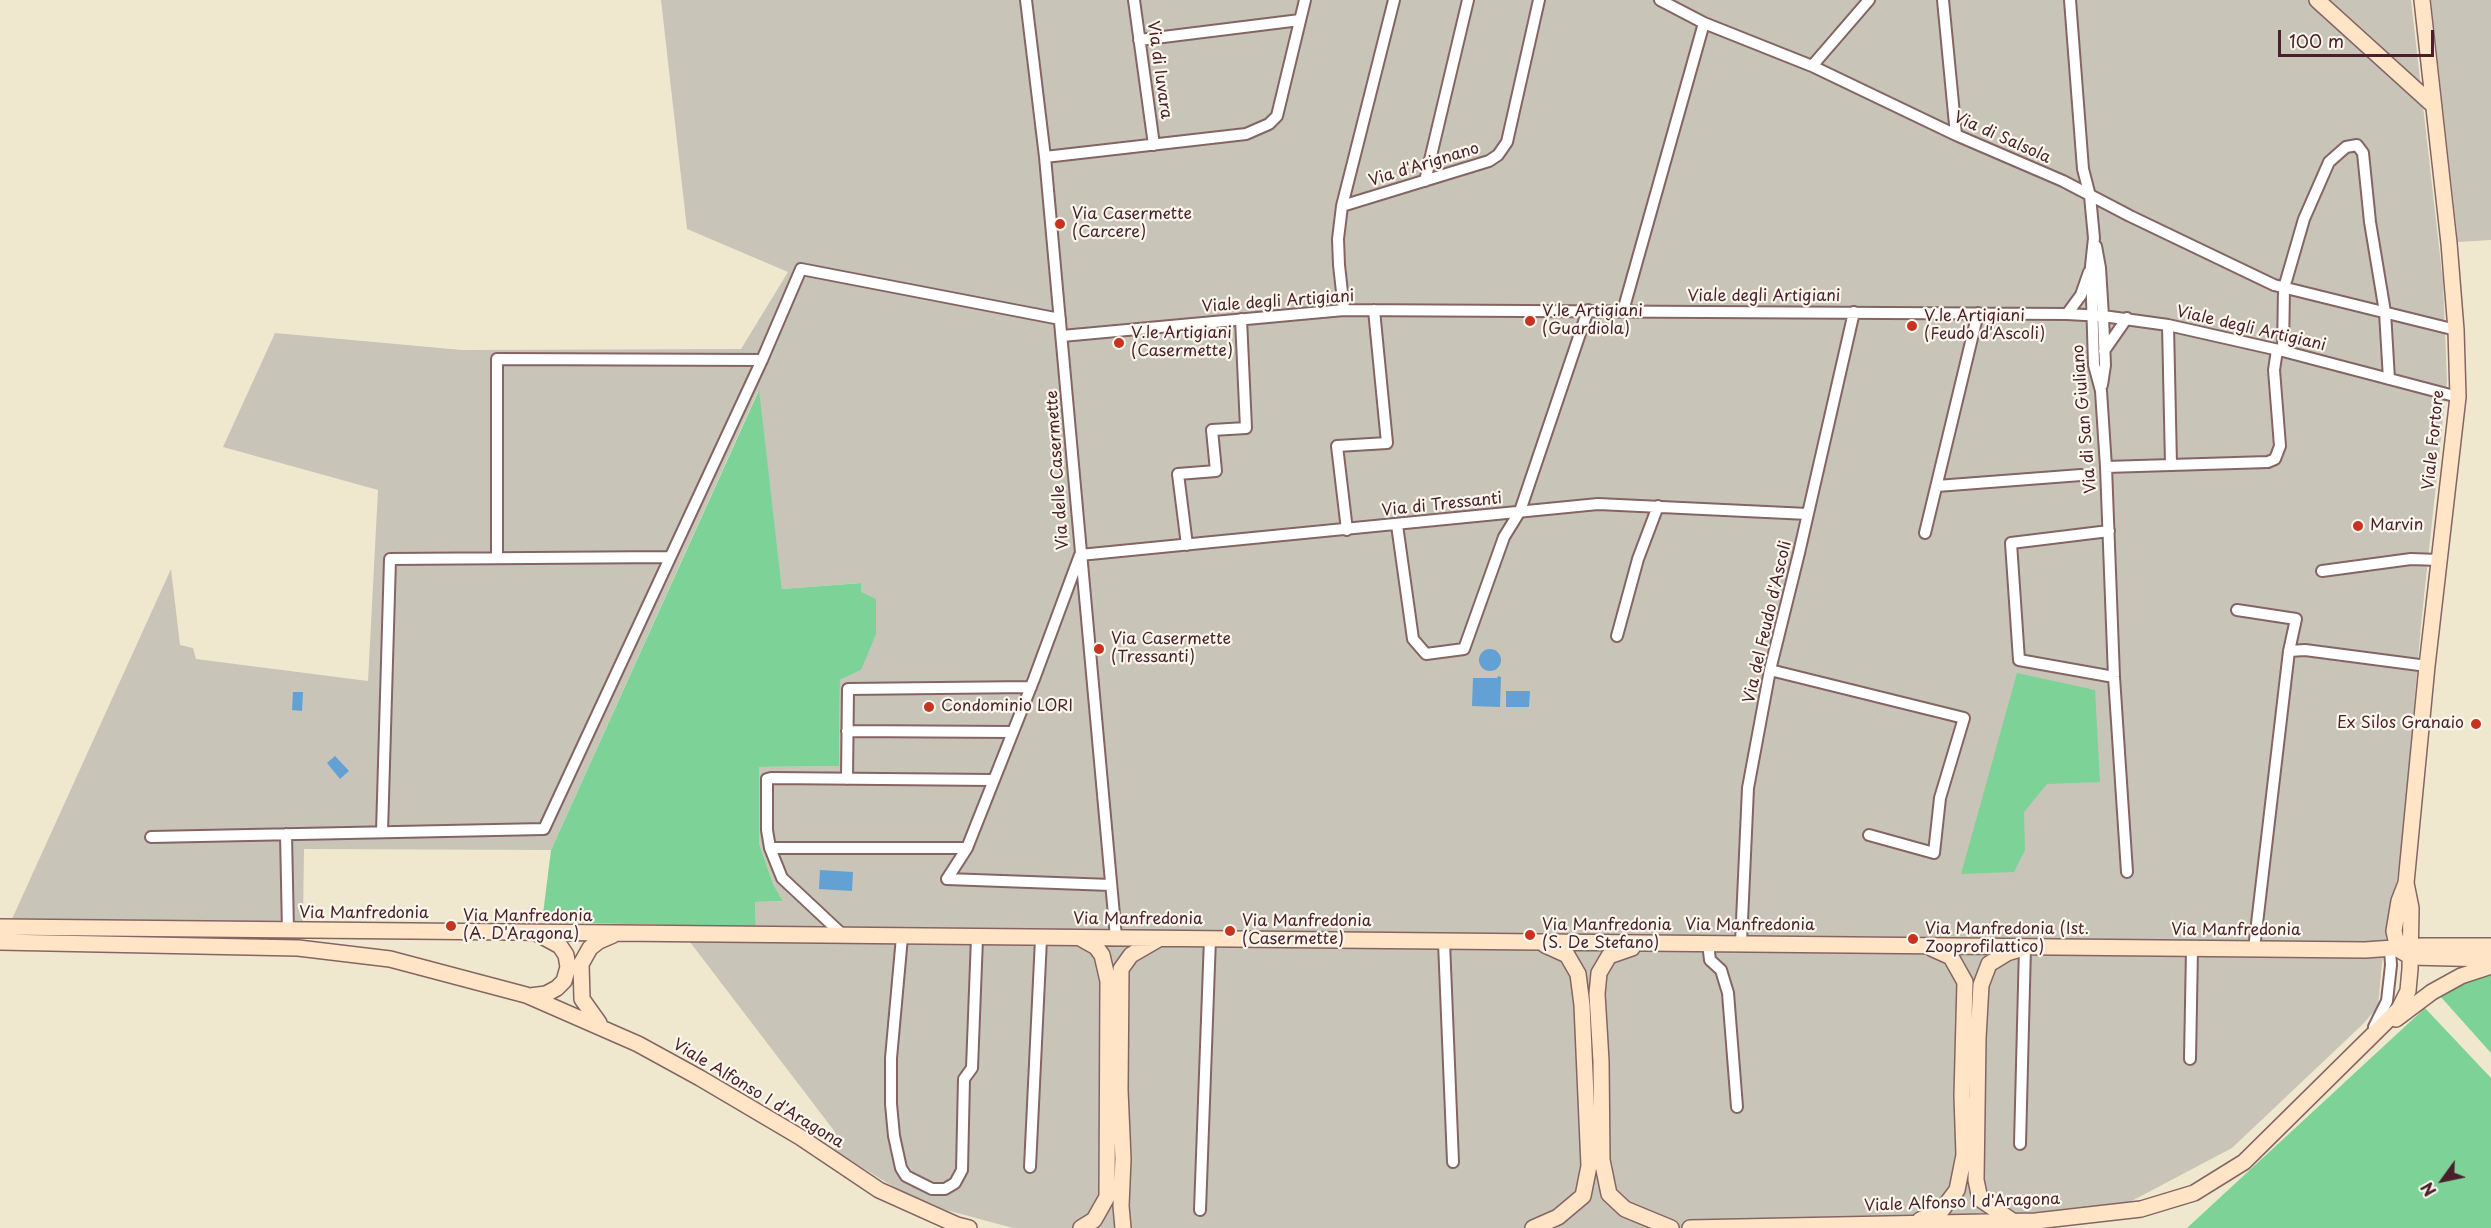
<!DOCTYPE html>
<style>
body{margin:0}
#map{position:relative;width:2491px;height:1228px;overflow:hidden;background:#f0e8ce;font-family:"Playpen Sans",sans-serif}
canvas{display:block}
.north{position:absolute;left:2413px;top:1150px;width:60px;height:60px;-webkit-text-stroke:4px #fbf7ec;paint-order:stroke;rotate:237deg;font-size:16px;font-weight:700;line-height:24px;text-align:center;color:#4a1f2b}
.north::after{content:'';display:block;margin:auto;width:21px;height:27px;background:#4a1f2b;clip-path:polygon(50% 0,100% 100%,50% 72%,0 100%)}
.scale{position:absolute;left:2278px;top:30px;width:156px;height:27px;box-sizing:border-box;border:3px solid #4a1f2b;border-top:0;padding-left:8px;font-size:18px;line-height:21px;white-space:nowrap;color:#4a1f2b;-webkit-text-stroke:4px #fbf7ec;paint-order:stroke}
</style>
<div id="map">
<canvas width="2491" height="1228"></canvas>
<div class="north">N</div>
<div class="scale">100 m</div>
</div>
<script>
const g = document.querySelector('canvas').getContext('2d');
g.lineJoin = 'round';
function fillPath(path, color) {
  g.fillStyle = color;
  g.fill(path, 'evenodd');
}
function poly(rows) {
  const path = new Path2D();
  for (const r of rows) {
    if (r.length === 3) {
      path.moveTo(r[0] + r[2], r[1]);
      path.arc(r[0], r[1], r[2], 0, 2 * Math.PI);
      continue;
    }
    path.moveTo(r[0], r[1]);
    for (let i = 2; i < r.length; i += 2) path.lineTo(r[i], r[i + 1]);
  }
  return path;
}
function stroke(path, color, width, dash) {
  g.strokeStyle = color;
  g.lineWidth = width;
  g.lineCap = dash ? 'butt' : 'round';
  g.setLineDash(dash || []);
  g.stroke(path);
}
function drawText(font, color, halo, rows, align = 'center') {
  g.font = font + ' "Playpen Sans",sans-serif';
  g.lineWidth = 4.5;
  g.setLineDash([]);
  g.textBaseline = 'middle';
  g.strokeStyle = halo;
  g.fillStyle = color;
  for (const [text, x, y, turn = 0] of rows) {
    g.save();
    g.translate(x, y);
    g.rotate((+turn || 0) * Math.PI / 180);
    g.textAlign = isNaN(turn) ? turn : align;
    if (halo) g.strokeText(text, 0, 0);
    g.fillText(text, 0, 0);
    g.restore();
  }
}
fillPath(poly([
 [661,0,2411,0,2443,282,2447,381,2421,625,2401,857,2382,963,2378,1007,2363,1024,2232,1148,2126,1204,1931,1228,1013,1228,946,1210,899,1190,835,1151,835,1132,677,925,756,927,755,902,783,901,773,884,759,843,759,767,839,766,840,680,861,670,860,583,782,589,758,391,551,850,304,849,303,922,12,919,171,569,180,645,193,648,196,659,368,681,378,490,223,447,275,333,462,350,741,349,788,272,687,229],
 [2431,0,2491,0,2491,240,2458,242]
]), '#c8c4b8');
fillPath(poly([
 [759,390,782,589,861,583,861,592,876,599,876,634,861,670,840,680,839,766,759,767,759,843,773,884,783,901,755,902,756,927,542,922,551,850],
 [2017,673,2095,690,2100,782,2047,784,2024,812,2025,850,2014,872,1961,874],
 [2491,971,2491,1053,2440,996,2475,974],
 [2425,1008,2491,1078,2491,1228,2187,1228]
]), '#7dd397');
fillPath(poly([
 [1490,660,11],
 [1498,676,1501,677,1500,707,1472,706,1473,678,1497,678],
 [1506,691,1530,691,1529,707,1506,707],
 [293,692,303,692,302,711,292,710],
 [335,756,349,771,340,779,327,763],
 [820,870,853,872,852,891,819,889]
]), '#63a1d4');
const street = poly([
 [1026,0,1045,157,1116,937],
 [1134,0,1154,145],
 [1660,0,1704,23,1812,66,1956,135,2063,181,2130,216,2274,285,2456,330],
 [1943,0,1956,135],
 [2070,0,2083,169,2090,196,2094,238,2091,266,2094,365,2101,391,2106,467,2114,677,2127,872],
 [1139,40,1300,20],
 [1812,66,1869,0],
 [1045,157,1246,134,1269,124,1277,116,1305,0],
 [1425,181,1468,0],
 [1342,206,1489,161,1498,155,1507,142,1539,0],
 [2096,246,2100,268,2103,316,2105,365,2102,385],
 [1344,310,1339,265,1338,239,1342,206,1394,0],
 [1623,311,1704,23],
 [2067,314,2081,295,2089,272],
 [2168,325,2171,465],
 [1062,336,1344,310,2067,314,2103,316,2168,325,2283,351,2458,397],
 [2104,351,2127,318],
 [2283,351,2284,288,2304,219,2329,162,2346,147,2357,145,2363,153,2370,222,2385,312,2389,379],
 [2106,467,2268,462,2275,459,2280,446,2274,370,2277,350],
 [1937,486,2081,475],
 [1397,525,1413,639,1426,654,1464,649,1504,537,1520,511,1588,310],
 [1347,530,1337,446,1387,443,1374,310],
 [2109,531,2011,543,2019,660,2114,677],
 [1925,533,1978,313],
 [1187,545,1178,474,1216,471,1212,430,1246,428,1241,319],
 [497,558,497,359,762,360],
 [2322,571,2411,559,2439,560],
 [2237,610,2296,619,2289,651,2254,949],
 [1617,636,1638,559,1658,506],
 [2289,651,2305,650,2427,666],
 [1770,670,1964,718,1940,798,1934,853,1869,835],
 [847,731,1013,732],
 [847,779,848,689,1031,687],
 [382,832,390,559,670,557],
 [286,834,288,931],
 [151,837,544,829,762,360,801,269,1060,319],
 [770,848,967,848],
 [947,879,967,848,1034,679,1080,555,1598,504,1808,514],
 [947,879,1111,885],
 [844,936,782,878,770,848,767,830,767,779,771,778,993,780],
 [902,937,891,1058,891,1104,894,1136,901,1168,906,1176,932,1189,945,1189,955,1183,962,1170,964,1079,972,1068,977,938],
 [1444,942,1453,1162],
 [1708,943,1710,960,1721,970,1728,993,1737,1107],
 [1741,943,1748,788,1770,670,1799,553,1854,312],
 [2374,1027,2387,1001,2391,965,2390,949],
 [2190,1059,2192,949],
 [2020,1144,2025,947],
 [1030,1167,1041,939],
 [1200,1210,1210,938]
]);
const secondary = poly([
 [2317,0,2434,106],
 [2422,0,2449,243,2456,330,2458,397,2427,666,2406,883,2399,901,2394,931,2398,949,2411,957,2491,959],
 [0,927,2365,950,2422,946,2491,946],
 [1080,938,1096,947,1102,955,1108,981,1107,1197,1094,1220,1081,1228],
 [0,942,298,948,390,959,526,995,638,1044,700,1078,800,1137,879,1190,957,1225,969,1228],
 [1632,948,1609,956,1599,973,1597,994,1601,1061,1602,1160,1609,1194,1625,1209,1671,1228],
 [530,996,546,994,557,988,564,981,568,967,566,955,560,946,538,934],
 [2396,1019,2432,992,2461,976,2491,966],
 [599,1023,582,999,581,964,590,948,599,941,613,935],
 [1920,1220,1941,1211,1957,1190,1964,1155,1962,1096,1965,982,1951,957,1931,948],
 [2011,1220,1980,1199,1976,1180,1978,1038,1981,985,1989,964,2007,953,2020,949],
 [1123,1228,1121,1206,1123,1159,1120,1090,1121,969,1131,955,1157,940],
 [1533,1228,1558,1217,1583,1196,1589,1166,1582,1005,1578,974,1567,955,1545,945],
 [1690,1228,2036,1221,2141,1209,2194,1193,2244,1162,2399,1009,2408,991,2410,969,2411,908,2406,883]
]);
stroke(street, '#846564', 14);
stroke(secondary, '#846564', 18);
stroke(street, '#fff', 10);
stroke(secondary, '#ffe4c6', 15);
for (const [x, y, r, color] of [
 [1060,224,6,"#c8321e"],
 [1530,321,6,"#c8321e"],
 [1912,326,6,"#c8321e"],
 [1119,343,6,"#c8321e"],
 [2358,526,6,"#c8321e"],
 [1099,649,6,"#c8321e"],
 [929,707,6,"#c8321e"],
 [2476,724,6,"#c8321e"],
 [451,926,6,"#c8321e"],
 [1230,931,6,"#c8321e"],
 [1530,935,6,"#c8321e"],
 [1913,939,6,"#c8321e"]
]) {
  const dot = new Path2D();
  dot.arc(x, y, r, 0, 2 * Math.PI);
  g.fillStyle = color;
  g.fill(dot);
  stroke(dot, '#fbf7ec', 2);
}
drawText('16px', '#4a1f2b', '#fbf7ec', [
 ["Via di Iuvara",1159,70,82],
 ["Via di Salsola",2002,138,24],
 ["Via d'Arignano",1424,165,-17],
 ["Viale degli Artigiani",1764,297],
 ["Viale degli Artigiani",1278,302,-4],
 ["Viale degli Artigiani",2251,329,13],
 ["Via di San Giuliano",2085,419,-95],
 ["Viale Fortore",2434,440,-84],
 ["Via delle Casermette",1058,470,-94],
 ["Via di Tressanti",1442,505,-6],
 ["Via del Feudo d'Ascoli",1768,622,-77],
 ["Via Manfredonia",364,914],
 ["Via Manfredonia",1138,920],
 ["Via Manfredonia",1750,926],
 ["Via Manfredonia",2236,931],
 ["Viale Alfonso I d'Aragona",758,1094,31],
 ["Viale Alfonso I d'Aragona",1962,1203,-2]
]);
drawText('16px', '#4a1f2b', '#fbf7ec', [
 ["Via Casermette",1072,215],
 ["(Carcere)",1072,233],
 ["V.le Artigiani",1542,312],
 ["(Guardiola)",1542,330],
 ["V.le Artigiani",1924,317],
 ["(Feudo d'Ascoli)",1924,335],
 ["V.le Artigiani",1131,334],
 ["(Casermette)",1131,352],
 ["Marvin",2370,526],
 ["Via Casermette",1111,640],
 ["(Tressanti)",1111,658],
 ["Condominio LORI",941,707],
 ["Ex Silos Granaio",2464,724,"right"],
 ["Via Manfredonia",463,917],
 ["(A. D'Aragona)",463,935],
 ["Via Manfredonia",1242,922],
 ["(Casermette)",1242,940],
 ["Via Manfredonia",1542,926],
 ["(S. De Stefano)",1542,944],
 ["Via Manfredonia (Ist.",1925,930],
 ["Zooprofilattico)",1925,948]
], 'left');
</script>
